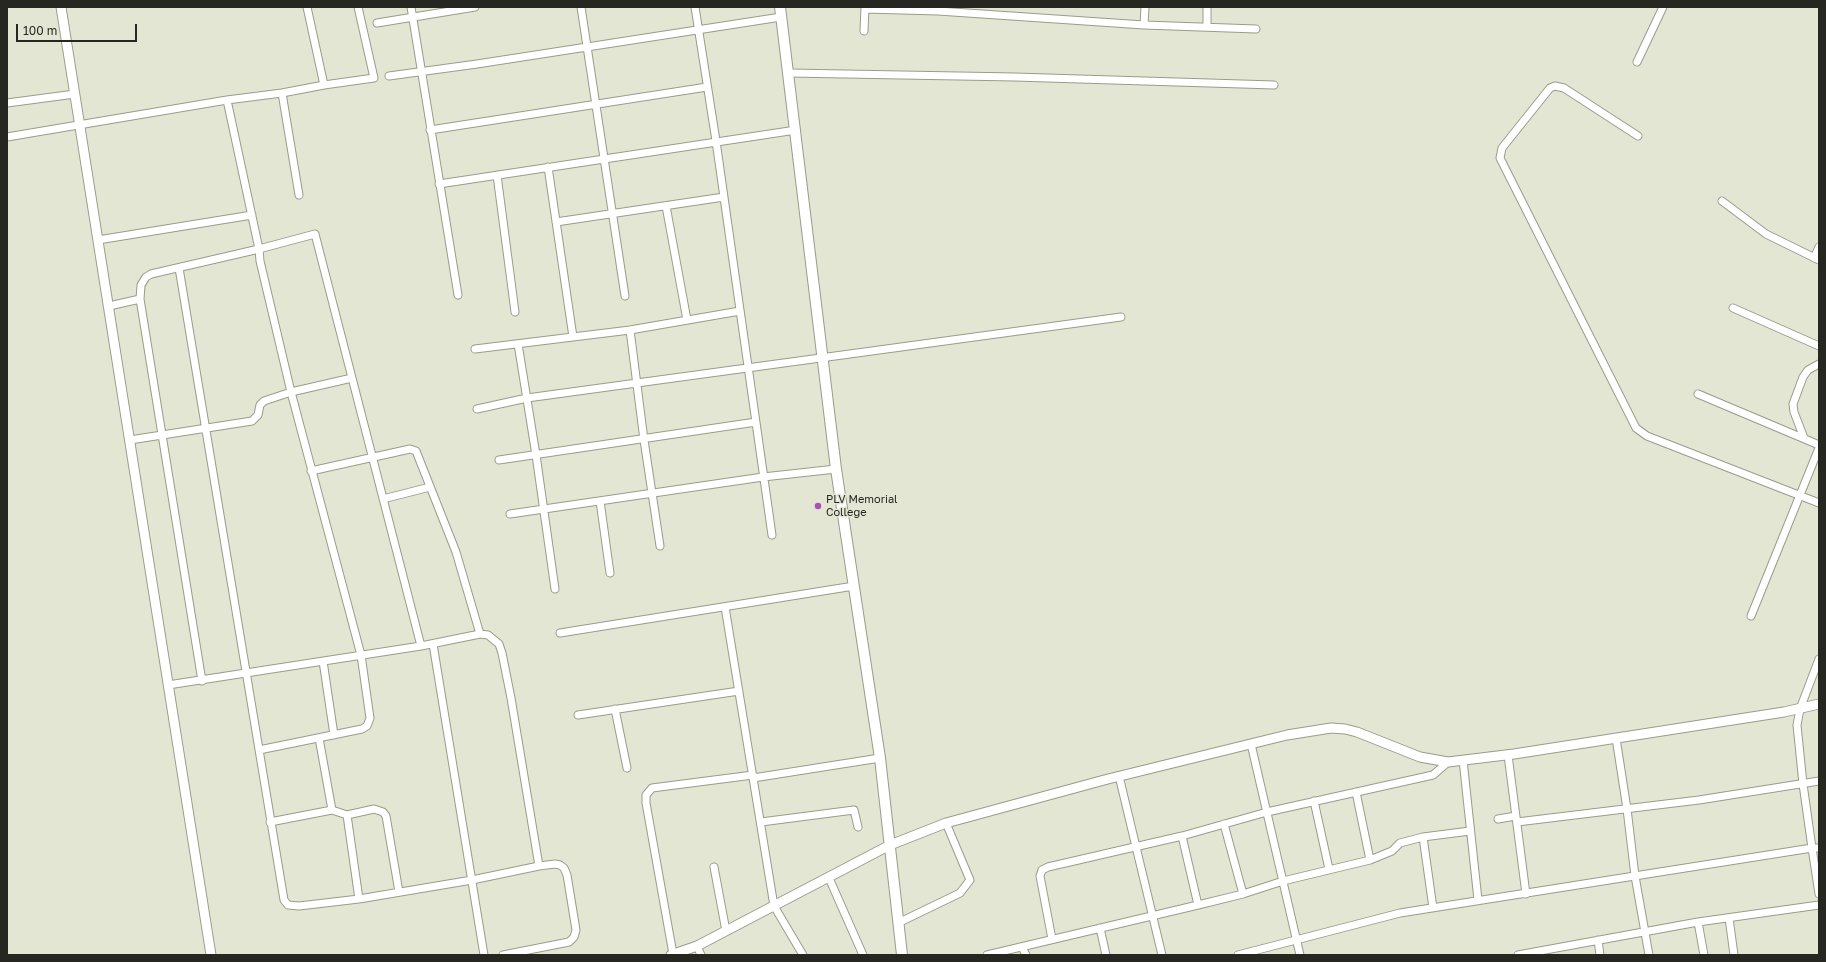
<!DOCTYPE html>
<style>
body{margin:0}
#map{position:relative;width:1826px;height:962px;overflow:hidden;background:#e4e6d4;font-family:"Golos Text",sans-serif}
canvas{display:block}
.frame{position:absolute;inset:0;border:8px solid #262720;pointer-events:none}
.scale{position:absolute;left:16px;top:24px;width:121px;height:18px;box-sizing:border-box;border:2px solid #262720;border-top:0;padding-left:5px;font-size:12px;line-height:14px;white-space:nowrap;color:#262720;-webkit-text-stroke:3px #e4e6d4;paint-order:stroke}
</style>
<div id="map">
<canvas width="1826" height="962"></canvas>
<div class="frame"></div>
<div class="scale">100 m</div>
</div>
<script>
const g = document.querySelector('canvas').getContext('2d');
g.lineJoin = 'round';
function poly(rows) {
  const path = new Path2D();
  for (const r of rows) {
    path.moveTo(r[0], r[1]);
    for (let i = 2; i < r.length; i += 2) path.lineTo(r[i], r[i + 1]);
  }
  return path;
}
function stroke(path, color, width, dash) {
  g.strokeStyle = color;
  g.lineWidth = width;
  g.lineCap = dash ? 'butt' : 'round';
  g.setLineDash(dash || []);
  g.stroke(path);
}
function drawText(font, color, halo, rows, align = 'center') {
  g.font = font + ' "Golos Text",sans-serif';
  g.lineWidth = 3;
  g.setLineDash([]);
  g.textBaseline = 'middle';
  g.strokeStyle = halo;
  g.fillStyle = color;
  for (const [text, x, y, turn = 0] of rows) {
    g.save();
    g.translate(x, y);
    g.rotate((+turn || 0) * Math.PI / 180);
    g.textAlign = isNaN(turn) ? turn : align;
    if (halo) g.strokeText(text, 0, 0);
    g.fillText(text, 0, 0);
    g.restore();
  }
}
const minor = poly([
 [307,7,324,85,374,78,358,7],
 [411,7,458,295],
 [581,7,625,296],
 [695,7,716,141,772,535],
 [865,9,938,11,1144,25,1256,29],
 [377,23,475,7],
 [1144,25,1145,7],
 [1207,27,1207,7],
 [864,31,865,7],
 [1637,62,1663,7],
 [789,73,1015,77,1274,85],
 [389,76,477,64,781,17],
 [282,93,299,195],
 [227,100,259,249,260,261,291,392,361,655,370,718,367,726,362,729,259,750],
 [7,103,75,94],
 [430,130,707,87],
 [1638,136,1564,88,1555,86,1550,88,1502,148,1500,158,1636,428,1647,436,1819,503],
 [7,137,227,100,282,93,324,85],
 [548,167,573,337],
 [497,175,515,312],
 [439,184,796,130],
 [1722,201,1766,234,1819,260],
 [666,206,687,320],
 [556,222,724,197],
 [98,240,252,215],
 [1814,258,1819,247],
 [179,268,284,900,288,905,299,906,359,899,472,880,539,866,555,864,560,865,564,868,567,875,576,930,574,937,569,942,503,955],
 [109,306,140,299],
 [1733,308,1819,346],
 [630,330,644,440,660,546],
 [518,344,536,455,555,589],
 [475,349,630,330,740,311],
 [1698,394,1819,445],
 [477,409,527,398,1121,317],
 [1804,438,1794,412,1793,404,1803,377,1808,370,1819,364],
 [130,440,252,421,258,415,260,405,264,401,291,392,352,378],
 [499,460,756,422],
 [311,471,410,449,416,451,456,552,480,634],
 [383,499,430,487],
 [600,501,610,573],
 [510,514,763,477,836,469],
 [725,607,774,906,803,955],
 [1751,616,1819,448],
 [560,633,854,586],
 [433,644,484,955],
 [323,661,334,735],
 [202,681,140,299,141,285,146,277,151,274,259,249,315,234,421,646],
 [168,685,421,646,480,634,488,635,499,644,502,653,511,698,539,866],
 [615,709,627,768],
 [578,715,739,691],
 [319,738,332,810],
 [1616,738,1627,809,1635,876,1649,955],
 [1251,744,1300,955],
 [1508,755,1526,894],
 [1463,760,1478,900],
 [1119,776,1162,955],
 [753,778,880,758],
 [1356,792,1370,860],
 [1314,801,1329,869],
 [347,815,359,899],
 [1498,819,1516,816],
 [270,822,332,810,347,815,374,809,383,812,386,816,399,892],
 [761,822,854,810,858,827],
 [1517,822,1699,800,1819,781],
 [1224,824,1243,894],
 [1182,836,1198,905],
 [1423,837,1433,908],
 [1819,848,1812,848,1819,894],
 [714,867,726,931],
 [829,878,863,955],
 [1729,918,1734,955],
 [1698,922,1704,955],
 [898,923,960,893,970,880,946,823],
 [1100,928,1106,955],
 [1052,939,1040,876,1042,870,1048,867,1182,836,1267,812,1433,775,1448,762],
 [1598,940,1600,955],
 [697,946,701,955],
 [1022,947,1026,955],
 [673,954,646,803,646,795,652,788,753,775],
 [987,955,1198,905,1243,894,1283,881,1370,860,1392,851,1400,843,1423,837,1470,831],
 [1238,955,1400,913,1812,848,1803,784,1797,725,1800,709,1819,659],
 [1518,955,1698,922,1819,905]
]);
const tertiary = poly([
 [61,7,211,955],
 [671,955,697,946,890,845,946,823,1108,779,1287,735,1331,728,1345,729,1357,732,1420,757,1448,762,1514,754,1784,712,1819,704]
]);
const secondary = poly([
 [780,7,836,469,880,758,902,955]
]);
stroke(minor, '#9a9c8b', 9);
stroke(tertiary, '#9a9c8b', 11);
stroke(secondary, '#9a9c8b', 12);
stroke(minor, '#fff', 7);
stroke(tertiary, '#fff', 9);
stroke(secondary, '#fff', 10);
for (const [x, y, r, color] of [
 [818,506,4,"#aa4fbb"]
]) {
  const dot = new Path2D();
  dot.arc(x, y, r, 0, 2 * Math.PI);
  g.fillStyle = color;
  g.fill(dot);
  stroke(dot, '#e4e6d4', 1.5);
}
drawText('11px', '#262720', '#e4e6d4', [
 ["PLV Memorial",826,500],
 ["College",826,513]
], 'left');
</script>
